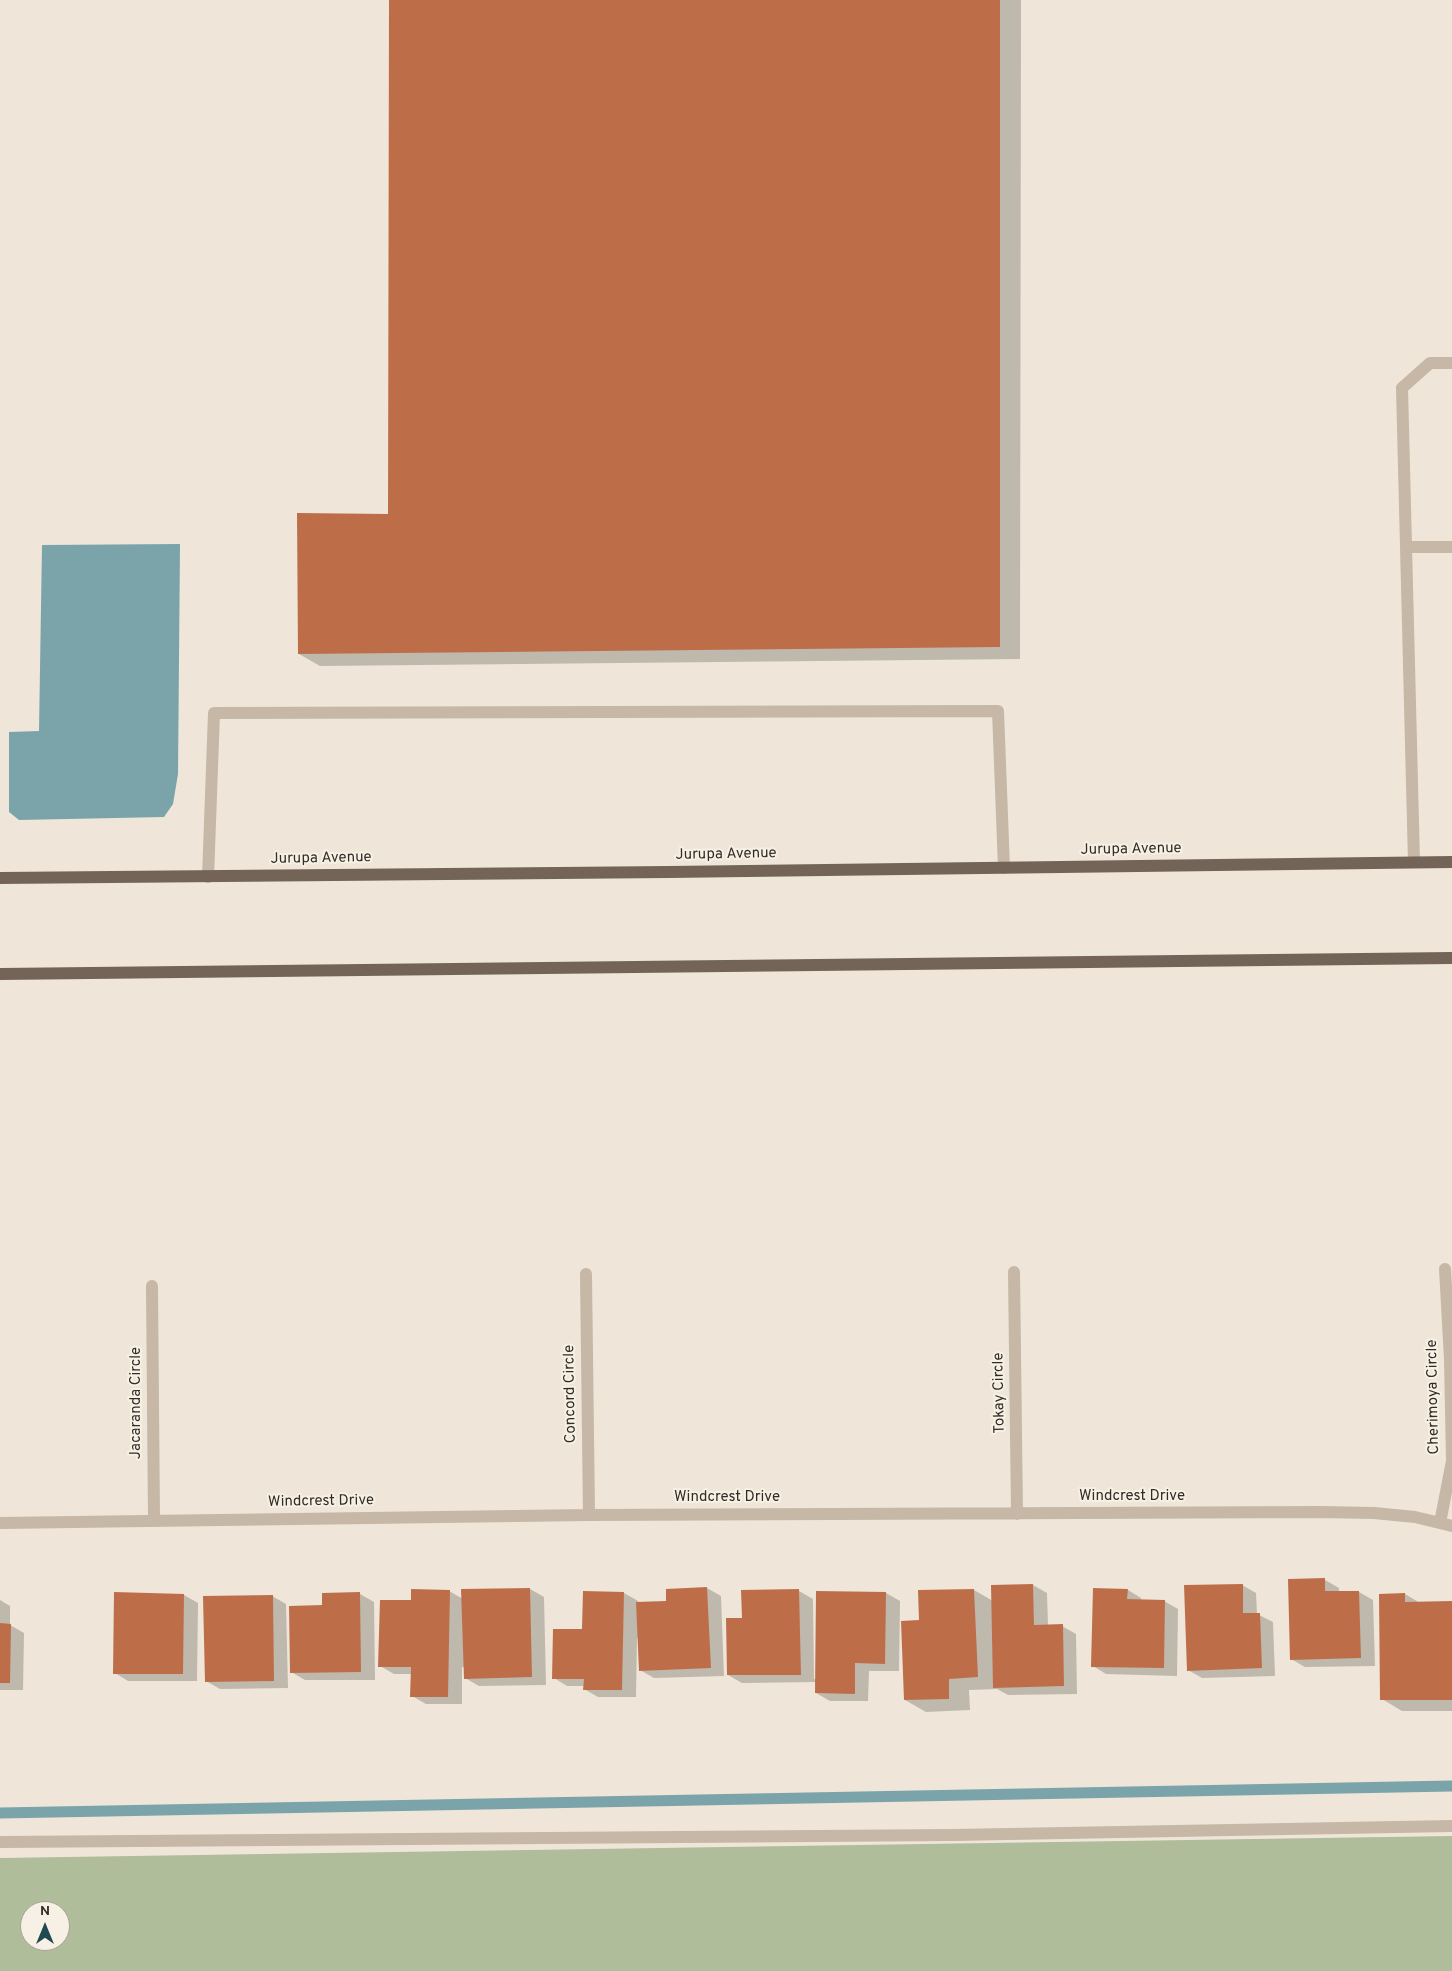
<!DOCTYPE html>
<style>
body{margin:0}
#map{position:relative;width:1452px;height:1971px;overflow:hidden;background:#efe6d9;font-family:Overpass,sans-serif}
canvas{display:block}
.north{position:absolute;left:20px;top:1901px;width:50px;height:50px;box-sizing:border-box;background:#f7f0e5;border:1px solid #a9a199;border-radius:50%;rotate:0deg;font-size:14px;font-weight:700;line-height:20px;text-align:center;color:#332b26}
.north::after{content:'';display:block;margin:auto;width:18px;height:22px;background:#1f4a51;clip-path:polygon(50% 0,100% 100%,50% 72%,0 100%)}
</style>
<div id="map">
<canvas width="1452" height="1971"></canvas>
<div class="north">N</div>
</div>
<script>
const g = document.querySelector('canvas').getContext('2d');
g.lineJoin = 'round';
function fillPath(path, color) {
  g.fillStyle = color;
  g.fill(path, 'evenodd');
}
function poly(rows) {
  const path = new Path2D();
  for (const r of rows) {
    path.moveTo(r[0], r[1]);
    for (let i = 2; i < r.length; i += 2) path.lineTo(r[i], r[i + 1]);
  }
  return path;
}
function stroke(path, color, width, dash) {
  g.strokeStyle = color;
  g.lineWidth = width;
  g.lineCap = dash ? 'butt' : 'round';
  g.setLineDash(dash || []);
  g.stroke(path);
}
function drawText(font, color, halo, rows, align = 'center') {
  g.font = font + ' Overpass,sans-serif';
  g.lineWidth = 4;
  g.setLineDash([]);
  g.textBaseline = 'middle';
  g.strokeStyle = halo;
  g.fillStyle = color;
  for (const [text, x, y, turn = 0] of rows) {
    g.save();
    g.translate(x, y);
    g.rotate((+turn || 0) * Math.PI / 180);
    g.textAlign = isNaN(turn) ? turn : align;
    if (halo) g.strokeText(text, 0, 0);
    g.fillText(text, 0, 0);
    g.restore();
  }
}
fillPath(poly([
 [1452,1836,1452,1971,0,1971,0,1858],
 [30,1911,60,1911,60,1941,30,1941]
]), '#afbd9a');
fillPath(poly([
 [180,544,178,774,173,804,164,817,19,820,9,812,9,732,39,731,42,545]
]), '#7aa4aa');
fillPath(poly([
 [390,0,1021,0,1020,659,320,666,299,654,389,515],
 [1325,1580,1339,1588,1339,1592,1359,1592,1373,1600,1375,1666,1305,1667,1291,1659],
 [1033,1585,1047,1593,1048,1626,1062,1626,1076,1634,1077,1694,1008,1695,997,1689,969,1690,970,1710,926,1712,905,1700,920,1621,974,1590,993,1601],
 [1242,1585,1256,1593,1257,1614,1273,1622,1275,1676,1202,1678,1188,1670],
 [707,1588,721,1596,724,1676,654,1678,640,1670,639,1638,637,1638,636,1697,598,1697,584,1689,585,1686,567,1686,554,1678,583,1631,624,1593,638,1601,638,1603,667,1603,667,1590],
 [530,1589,544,1597,546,1685,479,1686,465,1678,464,1667,462,1667,462,1704,426,1704,412,1696,412,1674,394,1674,380,1666,412,1601,449,1591,463,1599],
 [1128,1590,1141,1598,1141,1601,1164,1601,1178,1609,1177,1676,1106,1674,1093,1666],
 [742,1591,799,1591,813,1599,814,1679,816,1679,886,1593,900,1601,899,1671,869,1671,868,1701,830,1701,816,1693,816,1682,742,1683,728,1675,743,1619],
 [116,1594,184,1595,198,1603,197,1681,128,1681,115,1673],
 [323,1594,360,1594,374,1602,375,1680,305,1680,291,1672,323,1606],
 [1405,1594,1420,1603,1452,1603,1452,1711,1402,1711,1382,1699],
 [272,1596,286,1604,288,1688,220,1689,206,1681],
 [0,1600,10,1606,10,1625,24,1633,23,1690,0,1690]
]), '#0003');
stroke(poly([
 [0,1813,1452,1786]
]), '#7aa4aa', 11);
fillPath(poly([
 [389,0,1000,0,1000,647,298,654,297,513,388,514],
 [1325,1578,1325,1591,1359,1591,1361,1658,1290,1660,1288,1579],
 [1033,1584,1034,1625,1063,1624,1064,1686,993,1688,991,1585],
 [1243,1584,1243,1613,1260,1613,1262,1668,1187,1671,1184,1585],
 [707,1587,711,1668,639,1671,636,1602,666,1601,666,1589],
 [530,1588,532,1677,464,1679,461,1589],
 [1093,1588,1128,1589,1127,1599,1165,1600,1164,1668,1091,1667],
 [411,1589,450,1590,448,1697,410,1697,411,1667,378,1667,380,1600,411,1600],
 [799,1589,801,1675,727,1675,726,1618,742,1618,741,1590],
 [974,1589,978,1677,949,1679,949,1699,904,1700,901,1621,919,1620,918,1590],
 [583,1591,624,1592,622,1690,583,1690,584,1679,552,1679,553,1629,582,1629],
 [816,1591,886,1592,885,1664,855,1663,855,1694,815,1693],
 [114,1592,184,1594,183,1674,113,1674],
 [360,1592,361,1672,290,1673,289,1606,322,1605,322,1593],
 [1405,1593,1405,1602,1452,1601,1452,1700,1380,1700,1379,1594],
 [273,1595,274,1681,205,1682,203,1596],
 [0,1623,11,1624,10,1683,0,1683]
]), '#bd6e49');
stroke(poly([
 [1407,547,1452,547],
 [1414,862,1402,388,1430,363,1452,363],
 [208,877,214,713,998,711,1004,868],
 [0,1842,954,1835,1452,1826]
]), '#c6b7a6', 12);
stroke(poly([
 [1014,1272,1017,1514],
 [586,1274,589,1515],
 [152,1286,154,1520],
 [0,1523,589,1515,1320,1512,1374,1513,1415,1517,1452,1526],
 [1440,1523,1452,1461,1450,1359,1445,1269]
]), '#c6b7a6', 12);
stroke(poly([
 [0,878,669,872,1452,862],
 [0,974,1452,958]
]), '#746458', 12);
drawText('15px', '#332b26', '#f7f0e5', [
 ["Jurupa Avenue",1131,850,-1],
 ["Jurupa Avenue",726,855,-1],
 ["Jurupa Avenue",321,859,-1],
 ["Tokay Circle",1000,1393,-91],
 ["Concord Circle",571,1394,-91],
 ["Cherimoya Circle",1434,1397,-91],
 ["Jacaranda Circle",137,1403,-90],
 ["Windcrest Drive",1132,1497],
 ["Windcrest Drive",727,1498],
 ["Windcrest Drive",321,1502,-1]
]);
</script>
